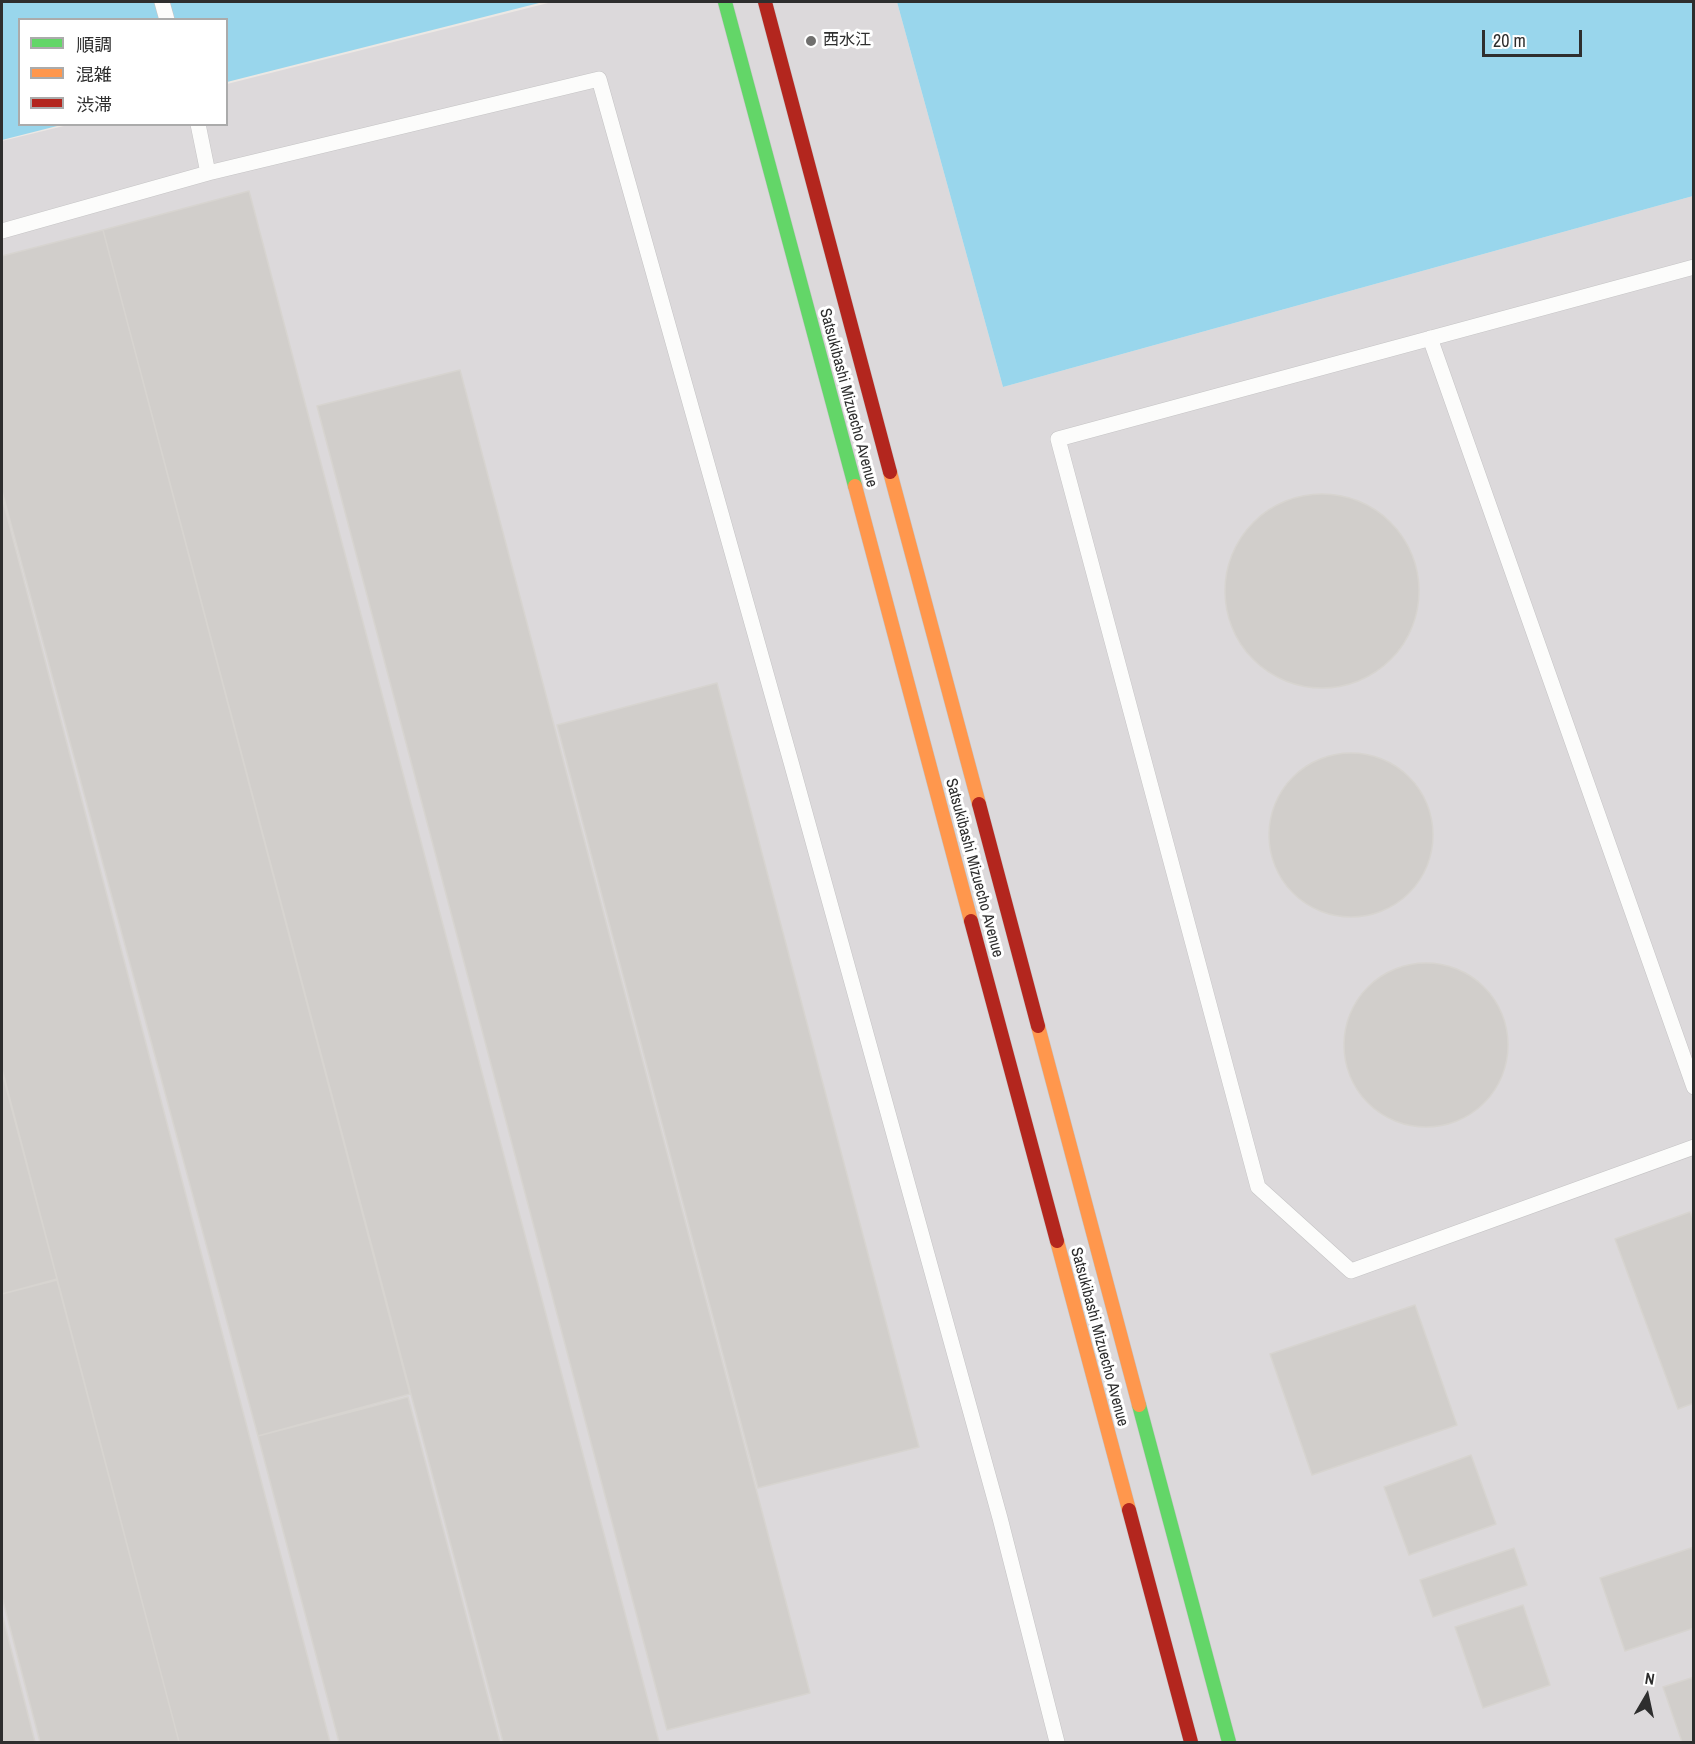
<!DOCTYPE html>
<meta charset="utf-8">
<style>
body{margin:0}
#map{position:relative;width:1695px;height:1744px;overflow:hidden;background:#ece8e4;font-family:"Archivo Narrow","Noto Sans JP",sans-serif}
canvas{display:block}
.frame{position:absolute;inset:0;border:3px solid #2e2e2e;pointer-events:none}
.legend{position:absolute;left:18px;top:18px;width:210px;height:108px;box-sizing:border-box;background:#fff;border:2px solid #ababab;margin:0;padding:8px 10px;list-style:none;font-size:18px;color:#2e2e2e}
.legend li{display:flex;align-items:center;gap:12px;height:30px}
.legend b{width:30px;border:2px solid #ababab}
.north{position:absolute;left:1617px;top:1666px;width:60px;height:60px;-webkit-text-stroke:4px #fff;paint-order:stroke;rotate:9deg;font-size:16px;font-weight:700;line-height:24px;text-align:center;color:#2e2e2e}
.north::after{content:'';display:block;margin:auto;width:21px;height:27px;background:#2e2e2e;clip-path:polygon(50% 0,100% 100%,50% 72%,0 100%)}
.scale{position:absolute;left:1482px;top:30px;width:100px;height:27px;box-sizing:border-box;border:3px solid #2e2e2e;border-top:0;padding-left:8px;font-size:18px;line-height:21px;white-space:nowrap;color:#2e2e2e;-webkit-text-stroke:4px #fff;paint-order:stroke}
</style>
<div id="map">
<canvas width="1695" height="1744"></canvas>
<div class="frame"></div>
<ul class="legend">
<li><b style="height:8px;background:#63d668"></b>順調</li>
<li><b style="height:8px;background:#ff974d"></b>混雑</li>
<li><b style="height:8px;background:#b3261e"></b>渋滞</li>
</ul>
<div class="north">N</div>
<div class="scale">20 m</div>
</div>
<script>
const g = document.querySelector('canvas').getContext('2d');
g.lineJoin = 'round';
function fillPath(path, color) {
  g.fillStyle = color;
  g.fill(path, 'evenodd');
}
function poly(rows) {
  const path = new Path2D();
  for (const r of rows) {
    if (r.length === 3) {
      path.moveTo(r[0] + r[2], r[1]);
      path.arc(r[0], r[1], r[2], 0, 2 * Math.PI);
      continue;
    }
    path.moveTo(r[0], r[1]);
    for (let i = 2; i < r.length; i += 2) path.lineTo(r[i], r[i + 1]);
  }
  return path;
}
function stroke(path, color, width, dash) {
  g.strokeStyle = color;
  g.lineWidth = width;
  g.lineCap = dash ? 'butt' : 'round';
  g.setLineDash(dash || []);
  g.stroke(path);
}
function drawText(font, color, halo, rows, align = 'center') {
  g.font = font + ' "Archivo Narrow","Noto Sans JP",sans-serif';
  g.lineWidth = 6;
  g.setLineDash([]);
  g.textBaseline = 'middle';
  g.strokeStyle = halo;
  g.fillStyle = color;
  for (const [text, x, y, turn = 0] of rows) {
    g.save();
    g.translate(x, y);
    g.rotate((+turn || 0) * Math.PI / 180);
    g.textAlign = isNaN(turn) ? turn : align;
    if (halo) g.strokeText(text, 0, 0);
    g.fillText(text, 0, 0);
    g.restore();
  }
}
fillPath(poly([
 [552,2,897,2,1003,387,1693,196,1693,1742,2,1742,2,141,68,125,226,124,227,84]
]), '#dcd9db');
fillPath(poly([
 [2,2,543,2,227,82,226,20,20,20,20,124,61,125,2,140],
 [897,2,1693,2,1693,196,1003,387]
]), '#99d6ec');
const building = poly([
 [249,191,659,1742,503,1742,103,230,249,191],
 [103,230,410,1394,258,1436,2,491,2,256,103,230],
 [460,370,810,1693,667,1730,317,406,460,370],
 [1322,591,97],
 [2,497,330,1742,179,1742,2,1069,2,497],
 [717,683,919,1447,758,1488,557,725,717,683],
 [1351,835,82],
 [1426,1045,82],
 [2,1072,57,1279,2,1294,2,1072],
 [1690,1212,1694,1221,1694,1403,1678,1409,1615,1239,1690,1212],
 [57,1280,179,1742,40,1742,2,1597,2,1294,57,1280],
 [1415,1305,1457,1425,1312,1475,1270,1354,1415,1305],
 [408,1397,500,1742,339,1742,258,1436,408,1397],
 [1471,1455,1496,1524,1409,1555,1384,1487,1471,1455],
 [1694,1547,1694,1628,1625,1651,1600,1578,1694,1547],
 [1514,1548,1527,1585,1433,1617,1420,1580,1514,1548],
 [1523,1605,1550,1685,1483,1708,1455,1627,1523,1605],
 [2,1614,35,1742,2,1742,2,1614],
 [1694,1677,1694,1742,1682,1742,1663,1687,1694,1677]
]);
fillPath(building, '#d1cecb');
stroke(building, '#d7d4d0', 1.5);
const lane = poly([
 [162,2,167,20],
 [198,124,208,173],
 [2,231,208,173,599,79,791,762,1000,1518,1057,1742],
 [1694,267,1058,439,1258,1187,1351,1271,1694,1147],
 [1430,338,1694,1087]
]);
const fast = poly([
 [725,2,855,486],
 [1139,1405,1229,1742]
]);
const slow = poly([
 [890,472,979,804],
 [855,486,971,921],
 [1038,1026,1139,1405],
 [1057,1241,1129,1510]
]);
const jam = poly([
 [765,2,890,472],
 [979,804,1038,1026],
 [971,921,1057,1241],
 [1129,1510,1191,1742]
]);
stroke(lane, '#c5c4c5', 16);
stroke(fast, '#c5c4c5', 15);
stroke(slow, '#c5c4c5', 15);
stroke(jam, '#c5c4c5', 15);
stroke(lane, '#fcfcfb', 15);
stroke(fast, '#63d668', 14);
stroke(slow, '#ff974d', 14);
stroke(jam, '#b3261e', 14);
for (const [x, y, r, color] of [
 [811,41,6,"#706f6e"]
]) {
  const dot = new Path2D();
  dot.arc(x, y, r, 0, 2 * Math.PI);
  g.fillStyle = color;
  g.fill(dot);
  stroke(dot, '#fff', 2);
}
drawText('16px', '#2e2e2e', '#fff', [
 ["西水江",823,41]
], 'left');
drawText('16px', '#2e2e2e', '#fff', [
 ["Satsukibashi Mizuecho Avenue",848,398,75],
 ["Satsukibashi Mizuecho Avenue",974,868,75],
 ["Satsukibashi Mizuecho Avenue",1099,1337,75]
]);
</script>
